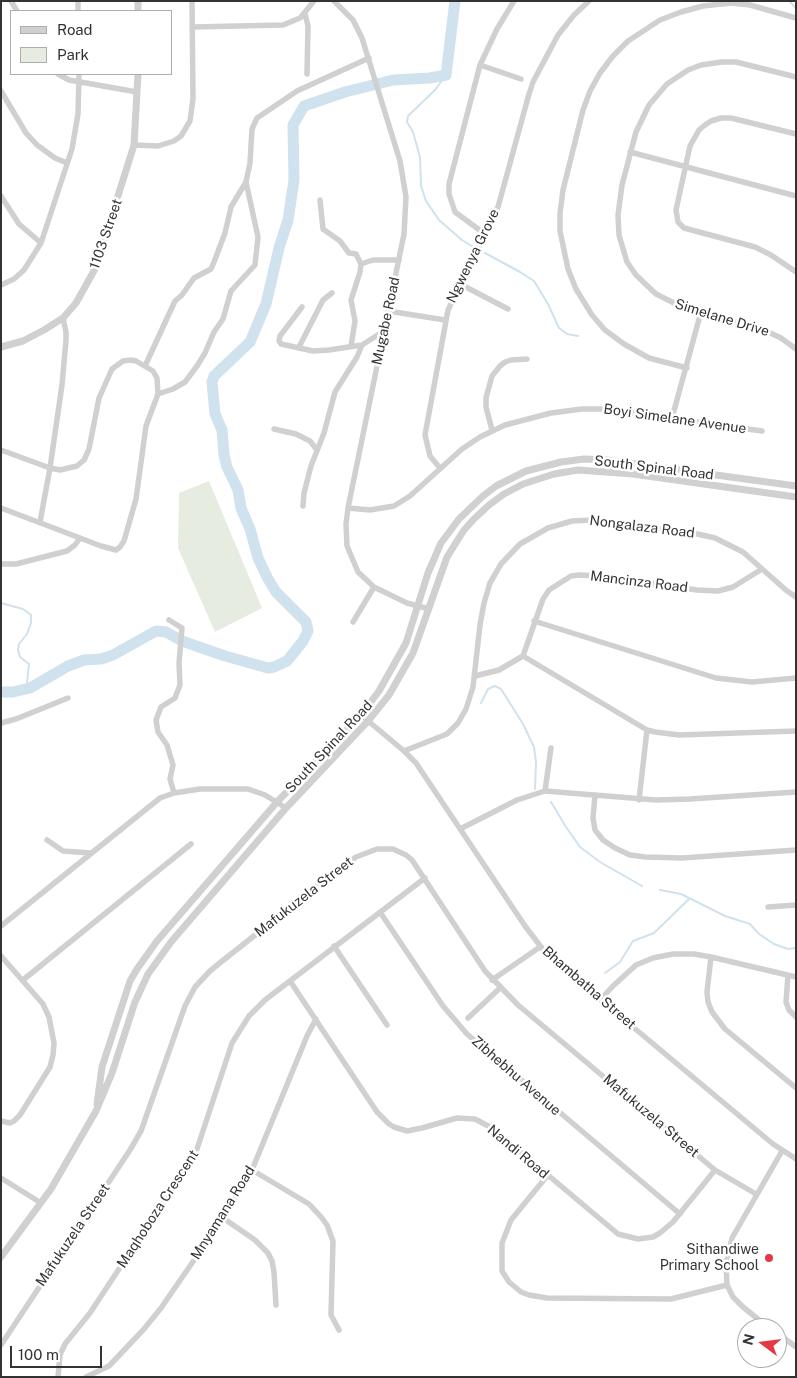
<!DOCTYPE html>
<style>
body{margin:0}
#map{position:relative;width:797px;height:1378px;overflow:hidden;background:#fff;font-family:"Public Sans",sans-serif}
canvas{display:block}
.frame{position:absolute;inset:0;border:2px solid #333;pointer-events:none}
.legend{position:absolute;left:10px;top:10px;width:162px;height:65px;box-sizing:border-box;background:#fff;border:1px solid #adadad;margin:0;padding:6px 9px;list-style:none;font-size:15px;color:#333}
.legend li{display:flex;align-items:center;gap:10px;height:25px}
.legend b{width:25px;border:1px solid #adadad}
.north{position:absolute;left:737px;top:1318px;width:50px;height:50px;box-sizing:border-box;background:#fff;border:1px solid #adadad;border-radius:50%;rotate:285deg;font-size:14px;font-weight:700;line-height:20px;text-align:center;color:#333}
.north::after{content:'';display:block;margin:auto;width:18px;height:22px;background:#e63946;clip-path:polygon(50% 0,100% 100%,50% 72%,0 100%)}
.scale{position:absolute;left:10px;top:1346px;width:92px;height:22px;box-sizing:border-box;border:2px solid #333;border-top:0;padding-left:6px;font-size:15px;line-height:18px;white-space:nowrap;color:#333;-webkit-text-stroke:4px #fff;paint-order:stroke}
</style>
<div id="map">
<canvas width="797" height="1378"></canvas>
<div class="frame"></div>
<ul class="legend">
<li><b style="height:6px;background:#d0d0d0"></b>Road</li>
<li><b style="height:14px;background:#e6ecdf"></b>Park</li>
</ul>
<div class="north">N</div>
<div class="scale">100 m</div>
</div>
<script>
const g = document.querySelector('canvas').getContext('2d');
g.lineJoin = 'round';
function fillPath(path, color) {
  g.fillStyle = color;
  g.fill(path, 'evenodd');
}
function poly(rows) {
  const path = new Path2D();
  for (const r of rows) {
    path.moveTo(r[0], r[1]);
    for (let i = 2; i < r.length; i += 2) path.lineTo(r[i], r[i + 1]);
  }
  return path;
}
function stroke(path, color, width, dash) {
  g.strokeStyle = color;
  g.lineWidth = width;
  g.lineCap = dash ? 'butt' : 'round';
  g.setLineDash(dash || []);
  g.stroke(path);
}
function drawText(font, color, halo, rows, align = 'center') {
  g.font = font + ' "Public Sans",sans-serif';
  g.lineWidth = 5;
  g.setLineDash([]);
  g.textBaseline = 'middle';
  g.strokeStyle = halo;
  g.fillStyle = color;
  for (const [text, x, y, turn = 0] of rows) {
    g.save();
    g.translate(x, y);
    g.rotate((+turn || 0) * Math.PI / 180);
    g.textAlign = isNaN(turn) ? turn : align;
    if (halo) g.strokeText(text, 0, 0);
    g.fillText(text, 0, 0);
    g.restore();
  }
}
fillPath(poly([
 [209,481,262,608,215,632,178,548,179,493]
]), '#e6ecdf');
stroke(poly([
 [789,1,796,8],
 [446,75,435,90,408,116,407,122,413,132,420,157,421,186,426,201,439,220,462,240,475,248],
 [485,253,520,272,534,281,548,304,559,328,567,334,578,336],
 [1,603,23,609,31,615,31,623,27,634,19,644,18,650,20,657,29,664,27,682,30,688],
 [481,703,488,689,495,686,501,689,523,724,534,747,536,762,535,789],
 [551,802,566,827,580,847,600,862,642,886],
 [660,890,681,894,725,916,750,924,759,934,774,944,788,949,796,948],
 [605,973,620,962,633,941,654,933,689,899]
]), '#cfe2ee', 2);
stroke(poly([
 [1,692,13,692,30,688,68,666,84,660,101,659,113,655,156,631,166,632,182,641,225,656,268,668,274,667,287,661,303,641,308,631,306,622,276,592,267,577,258,558,250,529,241,508,238,490,227,467,224,455,222,430,215,414,212,382,214,376,250,342,266,304,279,248,288,220,294,180,293,125,304,106,345,92,393,80,430,78,446,75,455,1]
]), '#cfe2ee', 11);
stroke(poly([
 [11,1,17,11],
 [78,1,78,11],
 [334,1,353,20,362,38,400,161,406,197,404,234,348,508,346,524,347,546,358,572,374,587,407,603,429,609],
 [305,14,308,26,307,74],
 [193,27,283,25,300,18,314,1],
 [480,65,521,79],
 [58,74,69,80,137,92],
 [796,77,736,62,722,62,701,65,688,70,667,84,649,105,636,132,622,185,618,215,619,235,627,262,636,275,656,294,682,307,764,330,781,338,796,349],
 [1,91,26,133,37,145,55,158,67,163],
 [796,134,731,118,721,118,711,121,705,125,699,130,690,146,676,210,678,222,684,228,755,247,771,255,796,272],
 [134,145,158,146,174,141,181,136,190,121,193,99,192,1],
 [630,152,796,196],
 [1,196,19,224,41,243],
 [320,200,323,229,340,241,349,253,356,254,361,264,360,272,351,300,355,321,351,346],
 [485,234,455,212,449,194,449,184,480,65,497,29,514,1],
 [361,264,373,260,399,260],
 [460,284,508,309],
 [1,285,14,279,24,270,41,243,72,149,78,114,79,74],
 [302,307,280,336,279,341,281,344,313,351,329,350,362,345,384,331],
 [388,311,445,320],
 [299,347,323,300,332,293],
 [145,366,175,301,182,295,194,278,211,269,214,262,225,233,231,207,246,182,250,163,252,129,257,118,297,91,369,58],
 [687,368,649,358,624,344,605,330,592,315,576,289,568,269,560,231,560,213,563,190,583,110,590,91,600,73,613,56,628,41,660,20,681,12,703,6,731,3,750,5,796,18],
 [158,394,173,389,185,382,197,366,205,353,214,332,223,319,231,291,255,265,258,237,246,182],
 [672,418,701,312],
 [274,429,296,434,310,441,317,450],
 [492,430,486,407,486,398,492,376,500,366,505,362,511,360,527,359],
 [1,450,50,468,60,470,77,466,84,460,89,449,99,398,112,369,123,361,131,360,136,361,153,371,157,378,158,394,146,426,136,499,124,541,120,547,116,550,101,546,1,508],
 [440,468,430,456,425,435,448,310,498,207,529,94,533,82,558,35,574,15,589,1],
 [303,506,304,493,311,466,324,433,335,392,357,357,362,345],
 [348,508,370,510,394,506,410,496,462,449,480,437,505,425,551,413,582,409,604,409,762,431],
 [40,522,50,468,62,385,66,340,66,332,63,318],
 [1,564,16,564,67,551,75,545,80,538],
 [169,620,182,628,179,663,180,685,175,698,161,707,156,720,158,732,167,745,173,765,170,779,174,793],
 [534,621,716,678,752,682,796,678],
 [353,622,374,587],
 [523,656,647,730,655,732,679,735,796,731],
 [475,676,499,670,523,656,543,599,549,590,571,576,579,575,603,576,697,590,718,591,733,587,762,569],
 [361,715,404,751,416,763,525,926,548,956,773,1144,796,1159],
 [1,723,16,719,68,698],
 [404,751,447,734,458,723,466,709,473,687,480,625,484,603,490,583,501,564,520,544,548,528,572,521,592,520,693,533,715,538,743,552,787,591,796,597],
 [545,791,551,748],
 [595,795,593,818,595,830,603,840,615,848,630,855,645,857,682,858,796,850],
 [639,800,647,730],
 [460,829,517,800,545,791,656,800,690,799,796,792],
 [47,840,63,851,91,853],
 [768,907,796,905],
 [380,912,443,1006,467,1034,680,1214],
 [1,926,160,798,174,793,200,789,248,789,265,795,286,808],
 [334,946,387,1025],
 [1,956,43,1004,49,1017,54,1043,53,1055,50,1067,20,1115,14,1121,10,1123,1,1121],
 [711,957,707,992,708,1002,712,1012,725,1029,796,1088],
 [788,975,786,1002,789,1010,796,1017],
 [23,980,191,844],
 [492,980,540,947],
 [290,981,377,1112,389,1124,394,1127,407,1131,422,1128,457,1118,475,1119,492,1128,618,1234,638,1239,653,1237,660,1233,673,1222,715,1170],
 [600,1000,613,986,636,965,653,958,673,954,694,954,711,957,796,977],
 [468,1018,500,988],
 [252,1170,309,1204,322,1218,327,1225,333,1241,331,1315,339,1330],
 [547,1176,511,1220,502,1243,502,1271,509,1282,521,1292,529,1295,547,1298,671,1299,727,1285],
 [1,1178,41,1203],
 [223,1218,255,1240,268,1253,272,1261,274,1272,276,1305],
 [769,1328,743,1307,733,1297,727,1285,726,1264,732,1238,782,1151],
 [777,1333,796,1347],
 [1,1345,130,1150,141,1131,185,1006,195,987,210,971,221,962,312,890,356,857,377,849,393,849,406,855,412,860,485,971,518,1005,715,1170,756,1194],
 [58,1377,60,1355,65,1344,90,1313,196,1152,232,1043,249,1016,265,1000,425,878],
 [86,1377,109,1366,144,1329,161,1308,223,1218,252,1170,307,1036,316,1019]
]), '#d0d0d0', 5.5);
stroke(poly([
 [138,11,138,1],
 [1,347,23,341,44,330,63,318,76,303,95,269,134,145,138,74],
 [97,1104,102,1067,130,981,137,969,157,941,277,802,361,715,379,691,406,643,428,573,441,543,459,519,483,496,496,486,526,471,561,462,584,459,607,460,796,486],
 [1,1257,51,1189,96,1111,112,1073,135,1002,148,974,171,942,286,808,368,721,389,695,413,653,447,557,464,530,474,519,489,505,504,494,523,484,554,474,578,470,633,474,796,497]
]), '#d0d0d0', 7);
for (const [x, y, r, color] of [
 [769,1258,5,"#e63946"]
]) {
  const dot = new Path2D();
  dot.arc(x, y, r, 0, 2 * Math.PI);
  g.fillStyle = color;
  g.fill(dot);
  stroke(dot, '#fff', 2);
}
drawText('14px', '#333', '#fff', [
 ["1103 Street",106,234,-71],
 ["Ngwenya Grove",473,256,-64],
 ["Simelane Drive",722,318,17],
 ["Mugabe Road",386,321,-78],
 ["Boyi Simelane Avenue",675,419,8],
 ["South Spinal Road",654,468,7],
 ["Nongalaza Road",642,527,7],
 ["Mancinza Road",639,582,7],
 ["South Spinal Road",329,747,-47],
 ["Mafukuzela Street",304,897,-38],
 ["Bhambatha Street",589,988,41],
 ["Zibhebhu Avenue",516,1076,41],
 ["Mafukuzela Street",651,1116,40],
 ["Nandi Road",518,1152,40],
 ["Maqhoboza Crescent",158,1209,-57],
 ["Mnyamana Road",223,1213,-58],
 ["Mafukuzela Street",73,1235,-56]
]);
drawText('14px', '#333', '#fff', [
 ["Sithandiwe",759,1250],
 ["Primary School",759,1266]
], 'right');
</script>
